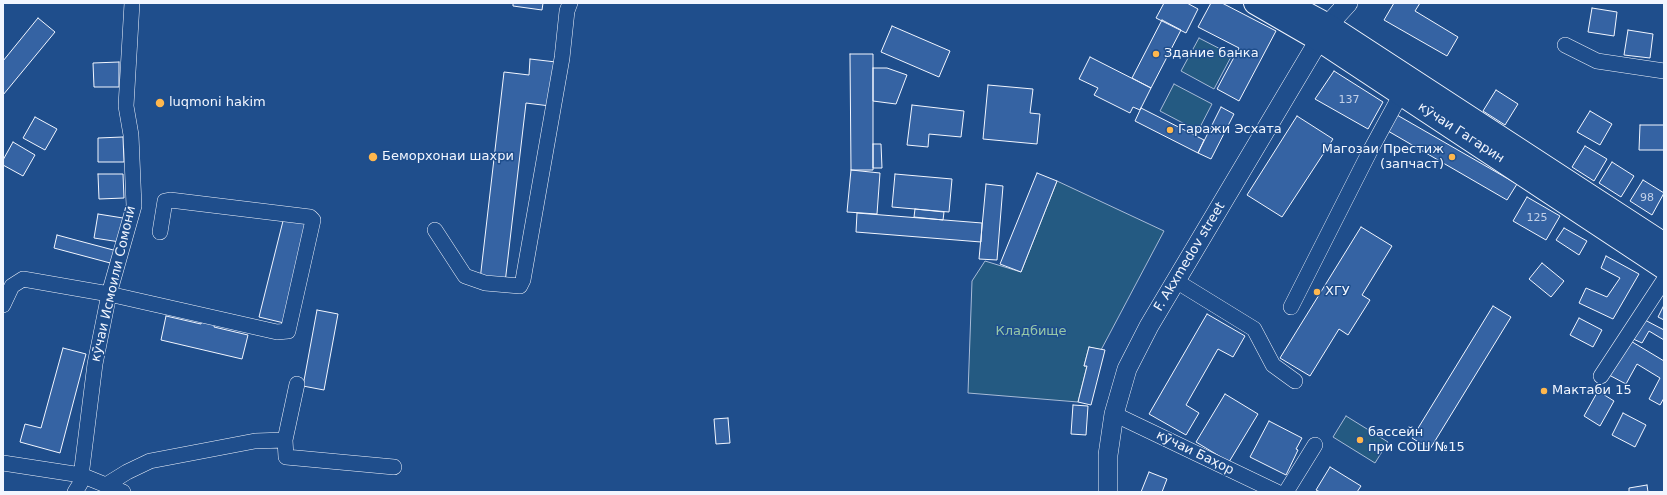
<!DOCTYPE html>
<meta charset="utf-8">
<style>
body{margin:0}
#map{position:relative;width:1667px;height:495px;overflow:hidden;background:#1f4e8c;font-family:"DejaVu Sans",sans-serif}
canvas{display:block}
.frame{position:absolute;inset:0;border:4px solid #f2f6ff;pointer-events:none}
</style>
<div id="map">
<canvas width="1667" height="495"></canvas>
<div class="frame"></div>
</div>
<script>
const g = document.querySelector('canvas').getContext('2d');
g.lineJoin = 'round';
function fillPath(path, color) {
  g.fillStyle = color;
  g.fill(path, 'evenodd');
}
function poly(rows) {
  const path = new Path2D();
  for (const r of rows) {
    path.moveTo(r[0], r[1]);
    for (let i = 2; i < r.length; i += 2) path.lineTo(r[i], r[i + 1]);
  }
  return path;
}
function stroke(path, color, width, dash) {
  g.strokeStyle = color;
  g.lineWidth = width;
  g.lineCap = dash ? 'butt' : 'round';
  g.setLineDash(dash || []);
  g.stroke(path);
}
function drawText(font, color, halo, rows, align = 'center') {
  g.font = font + ' "DejaVu Sans",sans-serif';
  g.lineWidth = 3;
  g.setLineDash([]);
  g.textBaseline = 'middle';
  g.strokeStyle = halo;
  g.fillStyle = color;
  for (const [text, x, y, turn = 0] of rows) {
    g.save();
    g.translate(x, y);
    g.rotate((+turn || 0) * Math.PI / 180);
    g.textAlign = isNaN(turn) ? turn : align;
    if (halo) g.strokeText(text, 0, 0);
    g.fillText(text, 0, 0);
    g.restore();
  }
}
const green = poly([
 [1199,38,1232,55,1214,89,1181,71,1199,38],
 [1174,84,1212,104,1198,131,1160,111,1174,84],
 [1057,181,1164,231,1101,350,1089,347,1084,366,1087,366,1078,402,968,393,972,281,985,261,1021,272,1057,181],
 [1346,416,1388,442,1375,463,1333,437,1346,416]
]);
fillPath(green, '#245a82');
stroke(green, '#a8bbd7', 1);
const building = poly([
 [513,3,543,3,542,10,513,6,513,3],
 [1164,3,1187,3,1198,9,1186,33,1156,18,1164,3],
 [1211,3,1222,3,1276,31,1239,101,1217,89,1239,48,1198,27,1211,3],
 [1394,3,1420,3,1415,11,1458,37,1447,56,1384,20,1394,3],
 [1592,8,1617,12,1614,36,1588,32,1592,8],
 [38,18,55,32,3,95,3,61,38,18],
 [1162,20,1181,30,1151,88,1132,78,1162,20],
 [892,26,950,51,939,77,881,52,892,26],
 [1628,30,1653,34,1650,58,1624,55,1628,30],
 [850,54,873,54,873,170,851,170,850,54],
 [1090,57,1151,88,1140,110,1133,107,1130,113,1094,95,1098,88,1079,79,1090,57],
 [530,59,556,62,550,106,526,103,505,283,480,280,504,72,529,75,530,59],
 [119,62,119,87,94,87,93,63,119,62],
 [873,68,887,68,907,75,896,104,873,101,873,68],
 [1334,71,1383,102,1368,129,1315,99,1334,71],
 [988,85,1033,89,1030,113,1040,114,1037,144,983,139,988,85],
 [1496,90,1518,104,1505,125,1483,111,1496,90],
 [912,105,964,111,961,137,929,134,928,147,907,145,912,105],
 [1221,107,1234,114,1211,159,1198,153,1221,107],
 [1141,108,1204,140,1198,153,1135,121,1141,108],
 [1590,111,1612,124,1600,145,1577,132,1590,111],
 [1397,115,1517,184,1507,200,1388,131,1397,115],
 [1297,116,1333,139,1282,217,1247,195,1297,116],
 [35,117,57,129,45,150,23,138,35,117],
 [1640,125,1664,125,1664,150,1639,150,1640,125],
 [123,137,124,162,98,162,98,138,123,137],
 [13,142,35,155,23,176,3,165,3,160,13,142],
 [873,144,881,144,882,168,873,168,873,144],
 [1585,146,1607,159,1594,181,1572,167,1585,146],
 [1612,162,1634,176,1621,197,1599,183,1612,162],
 [851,170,880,173,877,214,847,212,851,170],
 [1037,173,1057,181,1021,272,1000,264,1037,173],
 [98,174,123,174,124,198,99,199,98,174],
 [895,174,952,179,949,212,892,207,895,174],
 [1643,180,1664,193,1652,215,1630,201,1643,180],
 [986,184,1003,186,997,260,979,259,986,184],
 [1527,197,1560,216,1546,240,1513,221,1527,197],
 [915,209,944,212,943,220,914,217,915,209],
 [857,213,982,223,981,242,856,232,857,213],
 [98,214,123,218,120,242,94,238,98,214],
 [284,217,309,223,284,323,259,317,284,217],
 [1361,227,1392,246,1362,295,1370,300,1348,335,1339,329,1310,376,1280,358,1361,227],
 [1564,228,1587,241,1579,255,1556,240,1564,228],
 [57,235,117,251,114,264,54,248,57,235],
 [1606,256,1639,274,1613,319,1579,303,1586,288,1607,297,1620,278,1601,268,1606,256],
 [1542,263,1564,281,1551,297,1529,279,1542,263],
 [1664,305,1664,320,1658,317,1664,305],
 [1493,306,1511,317,1430,449,1412,438,1493,306],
 [317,310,338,314,324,390,303,386,317,310],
 [1207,314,1245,336,1233,357,1218,349,1186,405,1199,413,1186,435,1149,414,1207,314],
 [166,316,201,324,203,316,216,319,214,327,248,335,242,359,161,340,166,316],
 [1579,318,1602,330,1593,347,1570,335,1579,318],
 [1643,319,1664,330,1664,340,1649,331,1642,343,1631,338,1643,319],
 [1629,340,1664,361,1664,398,1660,405,1649,399,1660,378,1637,364,1626,384,1609,375,1629,340],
 [1089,347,1105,350,1091,405,1078,402,1087,366,1084,366,1089,347],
 [63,348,86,354,60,453,20,442,25,424,41,428,63,348],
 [1598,391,1614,401,1600,426,1584,416,1598,391],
 [1225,394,1258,414,1229,462,1196,442,1225,394],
 [1073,405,1088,406,1086,435,1071,434,1073,405],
 [1623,413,1646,425,1635,447,1612,435,1623,413],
 [728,418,730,443,716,444,714,419,728,418],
 [1269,421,1302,438,1296,449,1298,450,1286,475,1250,457,1269,421],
 [1330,467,1361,486,1357,492,1320,492,1316,490,1330,467],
 [1149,472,1167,479,1162,492,1141,492,1149,472],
 [1647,485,1648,492,1629,492,1629,488,1647,485]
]);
fillPath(building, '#3563a3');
stroke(building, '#f2f6ff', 1);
const minor = poly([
 [1565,45,1597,61,1664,71],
 [435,230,465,276,485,283,520,286,523,280,562,58,567,11,570,3],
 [1176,281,1254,329,1273,365,1295,381],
 [3,305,12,286,23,279,109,294,277,332,288,331,313,220,310,217,170,200,165,201,160,232],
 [1291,307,1370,151,1401,94],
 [1601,376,1664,280],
 [1114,414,1277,492],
 [285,440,286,457,394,467],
 [3,463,81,475,123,492],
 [106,485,127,472,150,461,255,441,285,440,297,384],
 [75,492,80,484,95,364,109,294,134,206,131,135,126,106,132,3],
 [1286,492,1315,445]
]);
const major = poly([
 [1108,492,1108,455,1114,414,1127,369,1149,326,1328,25,1348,3]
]);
const highway = poly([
 [1255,3,1319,40,1664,268],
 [1287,3,1328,25,1664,244]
]);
stroke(minor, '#f2f6ff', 16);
stroke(major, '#f2f6ff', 20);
stroke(highway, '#f2f6ff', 24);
stroke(minor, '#1f4e8c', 15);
stroke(major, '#1f4e8c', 19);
stroke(highway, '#1f4e8c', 22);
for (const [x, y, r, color] of [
 [1156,54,4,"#ffb74d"],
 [160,103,5,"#ffb74d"],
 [1170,130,4,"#ffb74d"],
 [373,157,5,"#ffb74d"],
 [1452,157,4,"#ffb74d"],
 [1317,292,4,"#ffb74d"],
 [1544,391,4,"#ffb74d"],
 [1360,440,4,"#ffb74d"]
]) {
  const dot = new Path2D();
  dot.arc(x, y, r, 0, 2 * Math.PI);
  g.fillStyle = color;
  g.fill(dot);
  stroke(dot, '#1f4e8c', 1.5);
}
drawText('11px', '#c3d1e8', null, [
 ["137",1349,100],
 ["98",1647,198],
 ["125",1537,218]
]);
drawText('13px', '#f2f6ff', '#1f4e8c', [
 ["Здание банка",1164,54],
 ["luqmoni hakim",169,103],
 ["Гаражи Эсхата",1178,130],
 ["Магозаи Престиж",1444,150,"right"],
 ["(запчаст)",1444,165,"right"],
 ["Беморхонаи шахри",382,157],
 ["ХГУ",1325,292],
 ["Мактаби 15",1552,391],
 ["бассейн",1368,433],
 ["при СОШ №15",1368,448]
], 'left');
drawText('13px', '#f2f6ff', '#1f4e8c', [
 ["кӯчаи Гагарин",1461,133,33],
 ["F. Akxmedov street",1190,257,-59],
 ["кӯчаи Исмоили Сомонӣ",114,284,-77],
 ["кӯчаи Баҳор",1195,453,26]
]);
drawText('13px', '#97c8a6', '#1f4e8c', [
 ["Кладбище",1031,332]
]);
</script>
